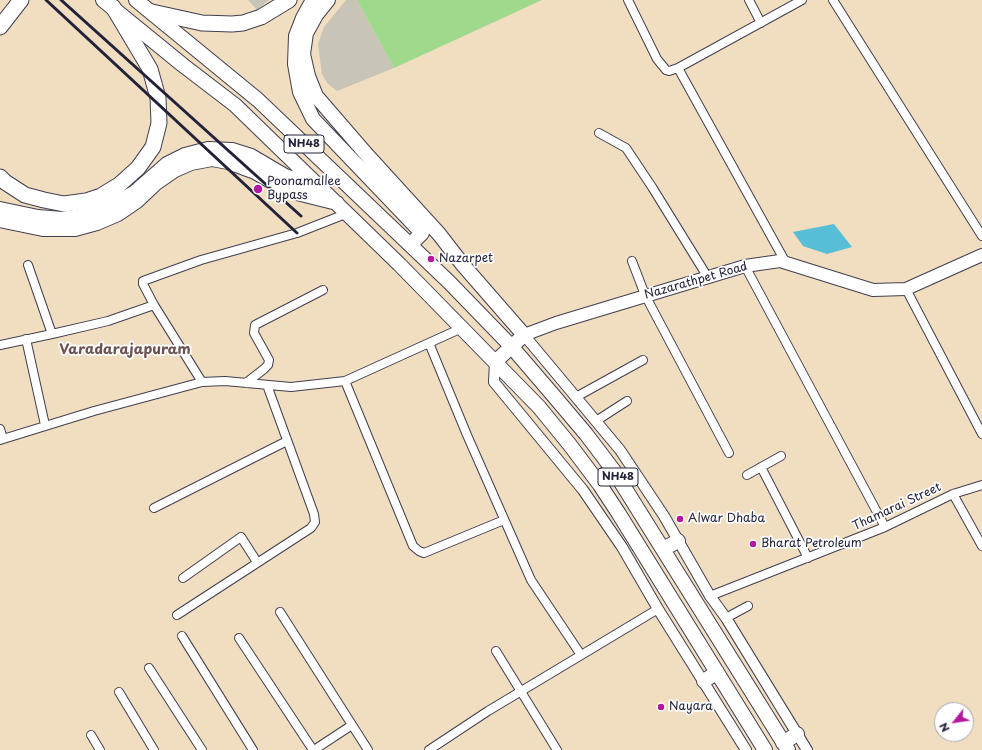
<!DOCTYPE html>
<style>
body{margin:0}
#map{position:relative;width:982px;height:750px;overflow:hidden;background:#f1dec0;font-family:"Playpen Sans",sans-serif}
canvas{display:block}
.north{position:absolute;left:934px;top:702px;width:40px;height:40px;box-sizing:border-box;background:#fff;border:1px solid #a7a7b1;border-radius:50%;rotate:240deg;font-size:11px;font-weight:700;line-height:16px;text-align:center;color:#22223b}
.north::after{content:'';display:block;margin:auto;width:14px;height:18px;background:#b5179e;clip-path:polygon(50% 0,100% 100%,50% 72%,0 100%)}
</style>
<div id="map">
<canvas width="982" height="750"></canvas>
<div class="north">N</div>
</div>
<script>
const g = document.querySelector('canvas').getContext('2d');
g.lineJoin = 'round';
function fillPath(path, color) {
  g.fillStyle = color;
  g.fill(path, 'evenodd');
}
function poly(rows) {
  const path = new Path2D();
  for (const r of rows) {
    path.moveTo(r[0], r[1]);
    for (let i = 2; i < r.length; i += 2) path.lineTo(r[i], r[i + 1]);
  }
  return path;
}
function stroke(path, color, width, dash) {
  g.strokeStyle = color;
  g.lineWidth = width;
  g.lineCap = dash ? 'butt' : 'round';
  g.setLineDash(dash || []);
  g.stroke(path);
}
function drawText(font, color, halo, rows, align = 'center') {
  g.font = font + ' "Playpen Sans",sans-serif';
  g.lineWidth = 3.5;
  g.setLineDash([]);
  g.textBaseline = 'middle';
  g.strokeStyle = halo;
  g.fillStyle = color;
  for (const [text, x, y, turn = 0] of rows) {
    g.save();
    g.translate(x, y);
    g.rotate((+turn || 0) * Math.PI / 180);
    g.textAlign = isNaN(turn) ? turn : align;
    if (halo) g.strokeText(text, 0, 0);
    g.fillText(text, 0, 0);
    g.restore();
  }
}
fillPath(poly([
 [248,0,269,0,257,10],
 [346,0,357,0,394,68,337,91,327,83,322,74,318,44,324,27]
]), '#c8c4b8');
fillPath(poly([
 [357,0,542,0,394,68]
]), '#9ed98c');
fillPath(poly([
 [834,224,852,247,827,254,803,246,793,232]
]), '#58bdd6');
const minor = poly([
 [628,0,657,59,666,70,669,71,678,68,786,263],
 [749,0,761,23],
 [833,0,982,236],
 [678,68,802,0],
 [599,133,626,148,652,187,707,276],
 [632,261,645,295,729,453],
 [28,265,52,334],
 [745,266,885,527],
 [906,289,982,434],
 [26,339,45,425],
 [429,343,467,435,531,580,581,655],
 [0,345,52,334,108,321,154,305],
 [345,381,413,546,419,551,424,553,504,520],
 [202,382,154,305,143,284,143,281,201,260,297,233,348,213],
 [246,383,264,369,268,365,269,360,254,333,255,325,323,290],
 [576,397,643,360],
 [596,421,627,401],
 [0,429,3,439],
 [0,440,94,411,202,382,225,381,291,387,345,381,462,328],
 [761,467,808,558],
 [747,475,781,456],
 [953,494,982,546],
 [154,508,287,441],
 [183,578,241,537,257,562],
 [710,596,885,527,953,494,982,485],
 [280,612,368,750],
 [177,615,311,528,315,522,314,514,267,385],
 [726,618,748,606],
 [182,636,253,750],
 [239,638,313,750],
 [496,651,557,750],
 [149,668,202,750],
 [119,692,154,750],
 [91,735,100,750],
 [314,750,352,725],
 [429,750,488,711,658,609]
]);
const tertiary = poly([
 [524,335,620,450,664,516,710,596,726,618,807,750],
 [495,362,494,382,583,490,622,547,658,609,746,750]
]);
const secondary = poly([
 [524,335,556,323,745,266,780,261,873,290,906,289,982,255]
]);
const trunk = poly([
 [103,0,184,66,235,105,400,265,539,407,570,445,600,485,619,514,765,750],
 [136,0,258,100,449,282,511,346,553,395,586,434,614,471,788,750],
 [313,0,303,18,296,36,295,64,300,92,313,119,422,233,410,245],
 [328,0,316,15,306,33,303,54,308,76,316,96,367,155,439,234,463,265,524,335,495,362],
 [0,209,38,217,62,219,87,215,112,205,134,193,167,164,185,155,208,149,232,150,251,156,285,176,315,186],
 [0,220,43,229,75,229,97,223,118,214,137,201,156,183,175,170,191,163,212,159,228,162,255,172,276,184,297,193,337,203],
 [663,549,678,541],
 [704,681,717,672],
 [783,743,797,734]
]);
const motorway = poly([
 [152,12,202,23,232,24,243,23,261,17,289,0],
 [0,27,21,0],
 [0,177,5,182,25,195,44,200,64,204,86,201,101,196,119,185,138,168,153,147,159,123,158,98,150,69,113,7]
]);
stroke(minor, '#413e4f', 10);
stroke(tertiary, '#413e4f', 12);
stroke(secondary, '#413e4f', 14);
stroke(trunk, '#413e4f', 16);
stroke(motorway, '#413e4f', 17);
stroke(minor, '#fff', 8);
stroke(tertiary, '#fff', 10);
stroke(secondary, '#fff', 12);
stroke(trunk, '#fff', 14);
stroke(motorway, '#fff', 15);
stroke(poly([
 [46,0,297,233],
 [61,0,301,216]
]), '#22223b', 3);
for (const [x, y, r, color] of [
 [258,189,5,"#b5179e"],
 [431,259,4,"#b5179e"],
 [680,519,4,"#b5179e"],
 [753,544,4,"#b5179e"],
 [661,707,4,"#b5179e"]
]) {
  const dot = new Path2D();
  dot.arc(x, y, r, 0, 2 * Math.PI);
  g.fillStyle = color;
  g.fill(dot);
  stroke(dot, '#fff', 1.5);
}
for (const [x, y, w] of [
 [304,144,40],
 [618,477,40]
]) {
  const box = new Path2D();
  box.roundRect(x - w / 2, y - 9, w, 18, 3);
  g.fillStyle = '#fff';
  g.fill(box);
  stroke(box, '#22223b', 1);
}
drawText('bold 11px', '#22223b', null, [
 ["NH48",304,144],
 ["NH48",618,477]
]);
drawText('12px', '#22223b', '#fff', [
 ["Poonamallee",267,182],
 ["Bypass",267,196],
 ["Nazarpet",439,259],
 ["Alwar Dhaba",688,519],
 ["Bharat Petroleum",761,544],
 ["Nayara",669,707]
], 'left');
drawText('12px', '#22223b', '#fff', [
 ["Nazarathpet Road",696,281,-16],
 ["Thamarai Street",897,507,-25]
]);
drawText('bold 14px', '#6c5352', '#fff', [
 ["Varadarajapuram",125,350]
]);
</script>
